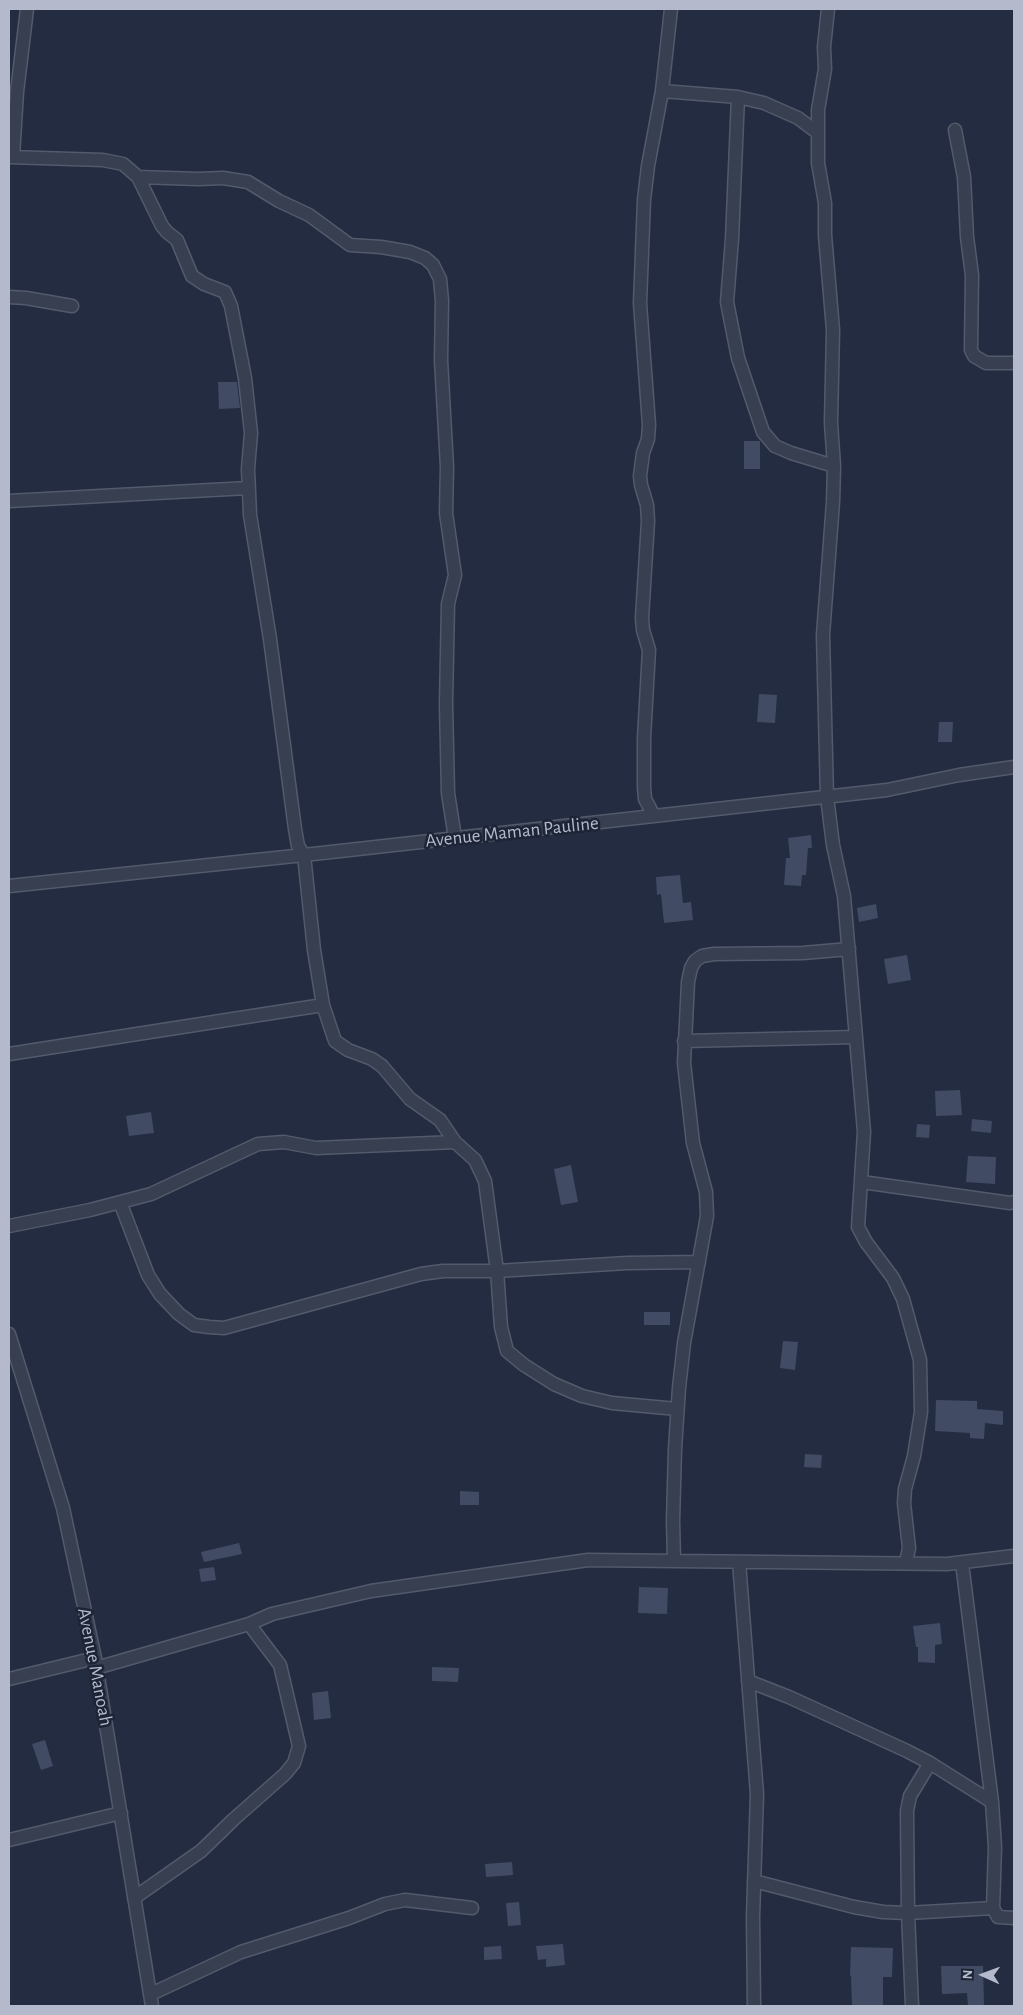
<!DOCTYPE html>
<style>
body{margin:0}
#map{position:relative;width:1023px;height:2015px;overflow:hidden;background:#232c41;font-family:"Alegreya Sans",sans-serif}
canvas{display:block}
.frame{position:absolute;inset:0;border:10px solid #b4bacb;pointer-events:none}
.north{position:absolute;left:958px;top:1950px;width:50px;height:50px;-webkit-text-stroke:4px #1c2436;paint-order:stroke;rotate:272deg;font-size:14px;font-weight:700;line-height:20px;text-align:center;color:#b4bacb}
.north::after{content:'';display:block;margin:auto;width:18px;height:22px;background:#b4bacb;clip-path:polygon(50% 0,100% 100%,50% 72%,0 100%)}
</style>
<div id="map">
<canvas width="1023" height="2015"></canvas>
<div class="frame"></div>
<div class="north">N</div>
</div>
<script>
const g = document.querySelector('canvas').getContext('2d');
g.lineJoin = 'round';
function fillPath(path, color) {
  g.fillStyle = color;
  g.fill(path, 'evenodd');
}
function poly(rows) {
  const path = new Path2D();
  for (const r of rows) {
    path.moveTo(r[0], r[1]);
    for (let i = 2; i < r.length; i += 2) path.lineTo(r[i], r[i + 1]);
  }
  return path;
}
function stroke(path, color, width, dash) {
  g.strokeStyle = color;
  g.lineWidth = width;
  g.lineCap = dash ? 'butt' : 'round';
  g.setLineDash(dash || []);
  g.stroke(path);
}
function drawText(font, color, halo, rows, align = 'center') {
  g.font = font + ' "Alegreya Sans",sans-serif';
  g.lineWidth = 5;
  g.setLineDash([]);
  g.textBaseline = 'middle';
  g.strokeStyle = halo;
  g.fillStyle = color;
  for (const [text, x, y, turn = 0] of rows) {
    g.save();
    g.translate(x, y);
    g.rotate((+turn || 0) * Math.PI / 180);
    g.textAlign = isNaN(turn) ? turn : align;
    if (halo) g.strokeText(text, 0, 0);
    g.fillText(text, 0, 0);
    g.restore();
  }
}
fillPath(poly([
 [218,382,237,382,240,408,219,409],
 [744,441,760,441,760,469,744,469],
 [759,694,777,695,775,723,757,722],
 [939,722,953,722,952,742,938,742],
 [811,835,812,848,808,848,806,875,802,875,801,886,784,885,786,858,790,858,788,838],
 [680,875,683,903,691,902,693,920,664,923,661,894,657,895,656,877],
 [876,904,878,918,859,922,857,908],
 [907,955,911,980,888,984,884,959],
 [960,1090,962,1115,936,1116,935,1091],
 [151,1112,154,1133,129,1136,126,1116],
 [972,1119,992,1121,991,1133,971,1131],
 [917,1124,930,1125,929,1138,916,1137],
 [968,1156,996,1157,995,1184,966,1182],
 [571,1165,578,1202,561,1205,554,1169],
 [644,1312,670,1312,670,1325,644,1325],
 [783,1341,798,1342,795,1370,780,1368],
 [936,1400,977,1401,977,1409,1003,1411,1003,1425,985,1423,984,1439,970,1438,970,1433,935,1431],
 [805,1454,822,1455,821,1468,804,1467],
 [460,1491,479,1492,479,1505,460,1505],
 [239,1543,242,1554,204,1562,201,1552],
 [214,1567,216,1580,201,1582,199,1569],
 [639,1587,668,1588,667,1614,638,1613],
 [940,1623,942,1644,935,1645,935,1663,918,1662,918,1647,916,1647,913,1626],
 [432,1667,459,1668,458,1682,432,1681],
 [328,1691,331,1718,314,1720,312,1693],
 [45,1740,53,1766,41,1770,32,1744],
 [512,1862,513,1875,486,1877,485,1864],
 [519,1902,521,1925,508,1926,506,1903],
 [563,1944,565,1965,546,1967,546,1959,538,1960,536,1946],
 [501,1946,502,1959,484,1960,484,1947],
 [851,1947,893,1948,892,1977,883,1977,883,2006,852,2006,851,1976,850,1976],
 [941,1966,983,1966,984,2006,968,2006,967,1993,942,1994]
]), '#424b64');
const street = poly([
 [828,9,824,47,825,69,818,110,818,163,825,203,825,235,833,330,831,423,834,466,833,502,823,635,827,797,833,845,844,896,864,1132,858,1227,866,1242,893,1278,903,1299,920,1360,921,1412,914,1456,905,1489,904,1503,909,1548,906,1562],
 [662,91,738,97,764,103,798,118,818,133],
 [738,97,732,239,727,302,738,358,763,432,775,446,791,453,834,466],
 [955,130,964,177,967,237,972,275,971,350,974,356,986,363,1014,363],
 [9,157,103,160,123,164,138,177,162,226,167,232,177,240,192,276,204,284,225,292,231,306,245,378,251,433,248,469,250,515,270,639,295,829,298,846,304,855,314,950,323,1005,335,1041,348,1050,372,1059,382,1066,410,1099,440,1120,455,1142,475,1160,485,1181,497,1271,501,1327,507,1351,524,1365,554,1384,582,1396,612,1403,677,1409],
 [13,157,17,92,27,9],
 [138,177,198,179,223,178,248,182,279,201,309,215,350,245,381,247,410,252,425,258,433,265,440,279,442,301,441,360,447,467,446,513,455,575,448,604,446,704,448,793,455,838],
 [9,297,26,298,72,306],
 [9,501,248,488],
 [654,816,645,799,644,787,644,738,649,650,643,630,642,618,648,521,647,505,641,485,640,476,643,453,648,439,649,425,640,303,644,200,648,166,662,91,671,9],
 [9,886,304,855,887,790,959,775,1014,767],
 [684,1041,856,1037],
 [9,1054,323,1005],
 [862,1182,1010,1203,1014,1202],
 [120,1202,148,1275,160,1294,179,1314,194,1325,209,1327,224,1328,421,1274,443,1271,497,1271,627,1263,699,1262],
 [9,1226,90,1210,151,1194,258,1144,284,1142,316,1148,455,1142],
 [9,1334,63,1508,95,1658,152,2006],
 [674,1561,673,1521,675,1449,679,1388,684,1343,707,1216,706,1192,693,1143,684,1063,688,982,691,968,695,961,702,956,714,954,803,953,849,949],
 [739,1562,757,1794,753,1917,754,2006],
 [962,1563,992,1802,995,1847,993,1908,998,1917,1014,1918],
 [96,1668,249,1624,272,1614,371,1591,588,1560,947,1564,1014,1556],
 [9,1679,95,1658],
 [748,1681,789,1697,907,1751,930,1763,992,1802],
 [9,1840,121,1813],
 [754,1881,854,1907,883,1912,908,1913,993,1908],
 [134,1898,201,1851,234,1819,285,1774,294,1763,299,1746,280,1665,249,1624],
 [151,1994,241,1952,349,1918,385,1904,405,1900,472,1908],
 [912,2006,908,1913,907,1811,910,1796,930,1763]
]);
stroke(street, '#525a6b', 15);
stroke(street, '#373f51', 12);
drawText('19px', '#b4bacb', '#1c2436', [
 ["Avenue Maman Pauline",512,832,-6],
 ["Avenue Manoah",95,1667,79]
]);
</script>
